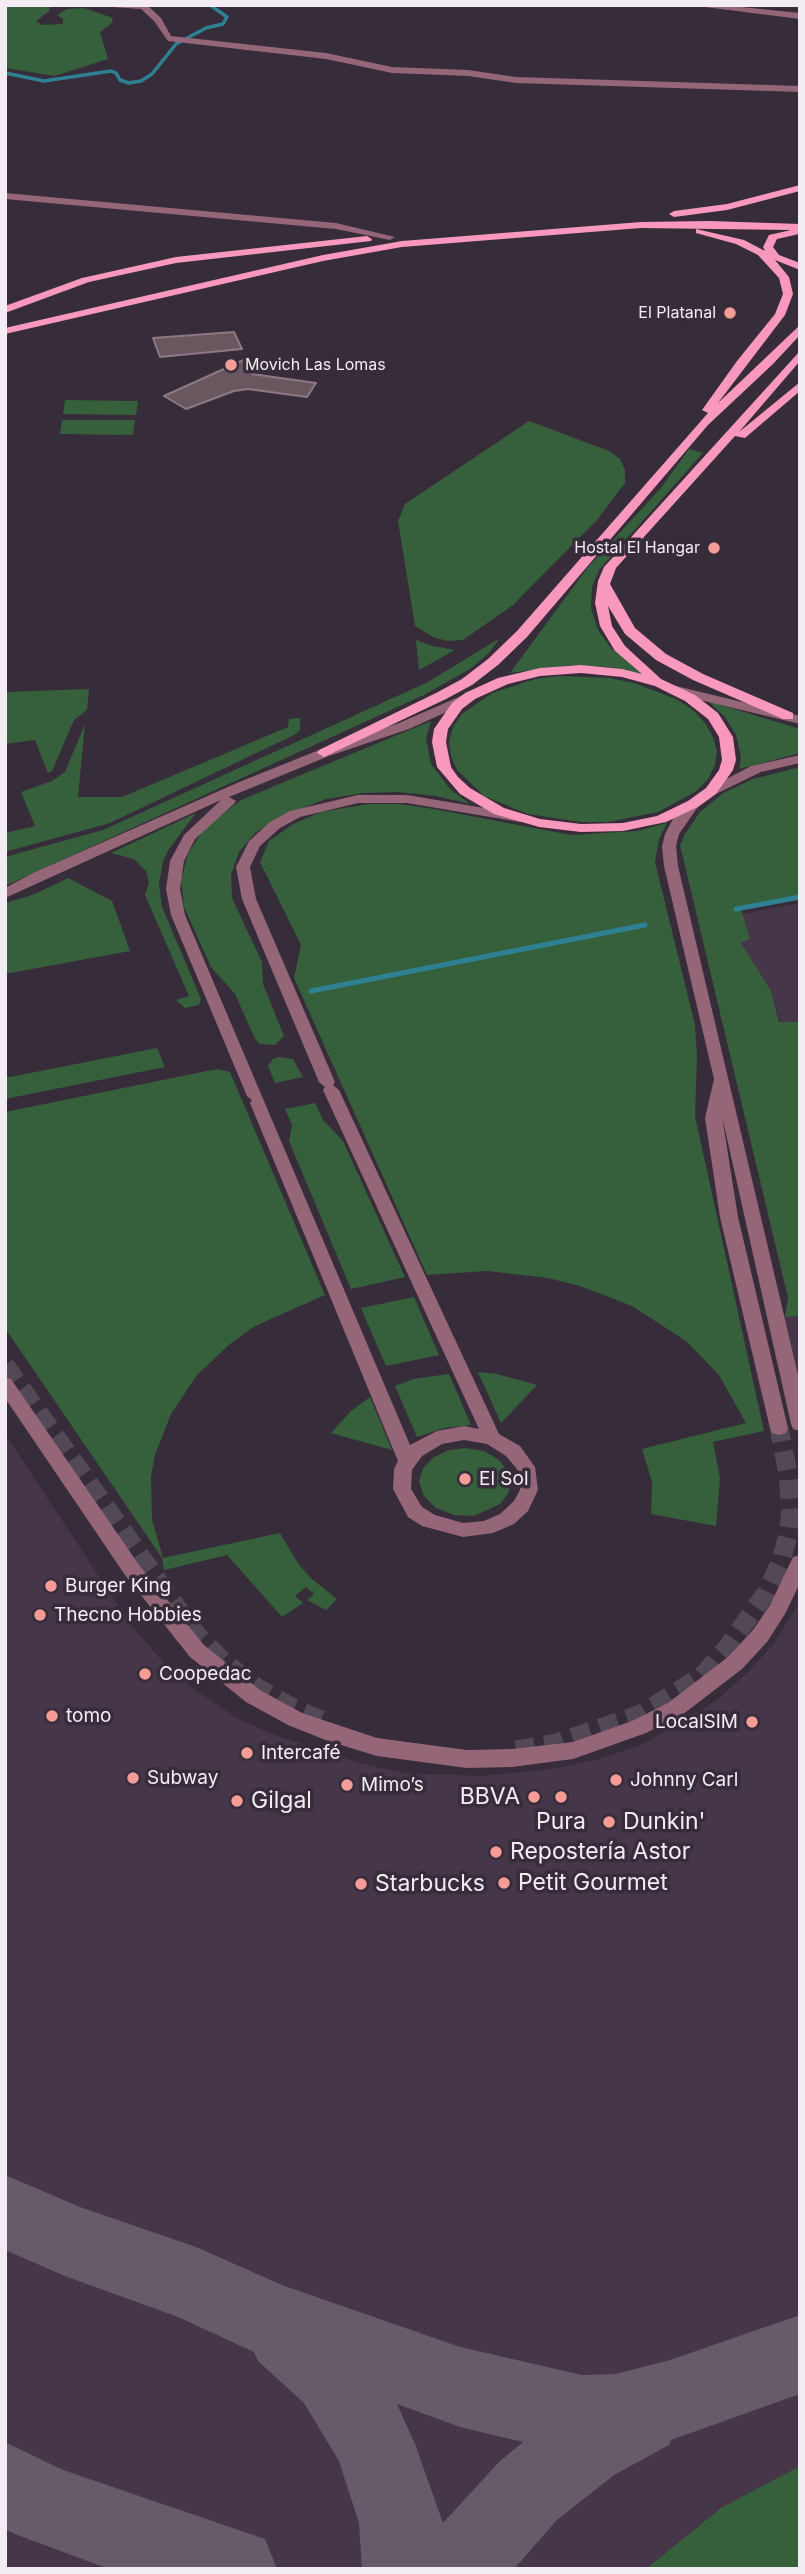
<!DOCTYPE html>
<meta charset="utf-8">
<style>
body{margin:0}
#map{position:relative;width:805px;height:2574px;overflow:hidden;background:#372c3a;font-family:Inter,sans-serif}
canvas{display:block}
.frame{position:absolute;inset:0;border:7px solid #f3ecf5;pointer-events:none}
</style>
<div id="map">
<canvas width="805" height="2574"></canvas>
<div class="frame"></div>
</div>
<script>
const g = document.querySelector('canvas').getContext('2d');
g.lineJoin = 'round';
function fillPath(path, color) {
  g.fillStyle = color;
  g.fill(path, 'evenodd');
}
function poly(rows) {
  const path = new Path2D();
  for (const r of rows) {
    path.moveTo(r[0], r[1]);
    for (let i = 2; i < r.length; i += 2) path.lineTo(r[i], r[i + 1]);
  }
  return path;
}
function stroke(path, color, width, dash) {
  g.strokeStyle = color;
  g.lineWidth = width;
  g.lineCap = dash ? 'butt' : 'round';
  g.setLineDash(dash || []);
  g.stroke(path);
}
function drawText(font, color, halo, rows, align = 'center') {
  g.font = font + ' Inter,sans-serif';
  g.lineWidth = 7;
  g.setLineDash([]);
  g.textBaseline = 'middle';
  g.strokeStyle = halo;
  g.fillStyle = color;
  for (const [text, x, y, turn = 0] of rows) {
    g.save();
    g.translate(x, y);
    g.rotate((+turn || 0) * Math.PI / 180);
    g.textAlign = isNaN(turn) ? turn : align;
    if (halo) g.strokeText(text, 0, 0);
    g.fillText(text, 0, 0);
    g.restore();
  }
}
fillPath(poly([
 [800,903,800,1089,771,991,740,942,750,939,742,914],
 [800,1227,800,1381,785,1317],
 [5,1434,129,1622,161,1660,191,1687,237,1718,272,1734,356,1762,404,1773,481,1776,552,1769,598,1759,643,1744,717,1700,746,1674,773,1645,800,1601,800,2569,5,2569]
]), '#453649');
fillPath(poly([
 [5,5,50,5,49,11,36,21,42,25,63,24,63,19,57,15,67,9,84,8,113,18,111,24,100,32,108,59,55,76,5,68],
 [65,400,138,401,136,415,63,414],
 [62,420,135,420,133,435,60,434],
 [529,421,609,451,620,459,625,470,625,483,597,520,513,605,463,640,447,641,433,637,415,626,398,521,405,504],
 [689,449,703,453,599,570,592,587,591,608,598,630,611,648,642,674,608,667,572,665,510,673,588,567,661,488],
 [500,638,488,654,470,669,424,695,5,886,5,857,103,830,428,682],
 [416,640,432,646,455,650,419,670],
 [559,676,609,678,634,683,676,699,693,710,705,723,713,737,717,751,715,765,708,779,695,792,658,812,608,822,581,822,528,814,484,796,457,770,451,756,449,741,453,727,462,714,492,693,535,679],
 [89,689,87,710,74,720,52,771,48,773,35,740,5,744,5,692],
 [708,701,800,729,800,753,739,769,741,757,736,735,725,717],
 [300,718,300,730,296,734,110,823,5,852,5,833,35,826,21,792,52,781,65,772,85,724,78,797,122,797,288,727,289,719],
 [431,721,426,738,431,764,450,789,470,804,436,796,399,792,363,793,326,799,279,817,255,833,239,852,231,875,232,898,262,962,263,984,284,1036,275,1045,260,1044,255,1039,235,994,211,967,184,907,181,880,188,854,203,830,241,800],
 [800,767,800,895,740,906,750,939,741,943,771,991,779,1022,800,1022,800,1316,785,1317,788,1298,680,845,685,834,700,812,723,793,753,779],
 [369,804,399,804,434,809,571,835,637,831,667,823,659,839,655,862,695,1025,697,1056,695,1116,764,1431,713,1442,720,1478,716,1526,651,1514,652,1482,642,1449,746,1423,719,1375,686,1341,632,1306,580,1286,548,1278,487,1271,427,1275,294,978,301,945,260,862,269,841,293,824,321,812],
 [196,813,169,849,163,861,159,884,162,907,201,999,199,1005,185,1008,176,1000,189,996,145,895,149,883,146,871,134,859,111,853],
 [68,878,112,901,130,951,5,974,5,903,35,894],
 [157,1048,165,1067,5,1099,5,1078],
 [279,1057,293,1059,303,1077,275,1083,268,1066,273,1059],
 [217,1069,230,1072,325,1295,255,1326,230,1344,197,1375,171,1414,155,1455,151,1477,152,1520,163,1558,280,1533,299,1565,312,1579,337,1599,326,1610,307,1600,314,1594,306,1587,295,1596,303,1603,282,1617,227,1555,164,1570,162,1558,5,1328,5,1112],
 [315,1103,323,1120,343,1141,405,1277,351,1289,289,1141,292,1125,285,1109],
 [414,1297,439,1355,386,1366,361,1308],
 [478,1372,497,1374,537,1385,501,1423],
 [449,1374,471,1425,444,1428,417,1437,395,1386,413,1379],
 [370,1397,392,1450,331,1433,351,1411],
 [466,1448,484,1451,498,1459,508,1471,511,1483,508,1494,500,1504,474,1516,454,1515,436,1508,424,1496,419,1482,423,1468,434,1457,449,1450],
 [800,2466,800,2569,646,2569,721,2508]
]), '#36603c');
stroke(poly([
 [5,73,44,81,111,71,116,73,120,80,129,83,141,81,152,74,176,44,206,28,223,24,227,17,210,5]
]), '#2e8093', 3.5);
stroke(poly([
 [736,909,800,897],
 [311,991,645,925]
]), '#2e8093', 5);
fillPath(poly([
 [5,2175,80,2207,196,2247,282,2285,460,2347,582,2375,616,2374,670,2360,800,2315,800,2394,671,2440,669,2445,614,2475,557,2520,514,2569,362,2569,359,2523,339,2461,304,2403,258,2361,254,2352,178,2317,65,2276,5,2250,5,2175],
 [397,2404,460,2427,523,2442,499,2462,443,2523,415,2444,397,2404],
 [5,2442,63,2470,265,2539,277,2569,109,2569,15,2534,5,2529,5,2442]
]), '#665c69');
const building = poly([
 [234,332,242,349,160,357,153,338,234,332],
 [246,359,252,374,316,383,307,397,248,389,234,391,186,409,164,396,246,359]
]);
fillPath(building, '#695760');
stroke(building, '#8c7983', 2);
stroke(poly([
 [5,1365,196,1634,224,1662,256,1687,293,1708,330,1724],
 [516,1750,557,1743,641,1714,702,1676,726,1649,766,1593,781,1561,788,1535,791,1512,788,1474,779,1428]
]), '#534956', 19, [19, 10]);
fillPath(poly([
 [84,5,147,5,161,18,171,36,326,53,392,67,468,70,516,77,800,86,800,92,516,83,468,76,392,73,326,59,168,41,154,21,141,9,84,5],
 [689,5,721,5,800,13,800,19,689,5],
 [5,193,336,223,395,237,390,240,336,229,5,199,5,193],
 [676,686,800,716,800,724,671,693,671,687,676,686],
 [470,692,477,696,475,699,409,729,329,756,229,797,236,801,234,804,195,839,184,861,180,889,185,915,410,1445,437,1431,464,1426,479,1429,323,1090,325,1087,319,1082,242,899,236,867,249,841,270,822,290,811,358,795,407,795,520,814,527,818,520,822,407,803,358,803,300,817,280,828,260,846,250,867,256,899,335,1082,333,1085,339,1090,499,1434,520,1446,535,1467,538,1490,528,1511,514,1524,493,1533,463,1537,422,1526,408,1517,393,1489,394,1469,398,1461,250,1103,252,1100,247,1096,171,915,166,889,170,861,184,835,221,800,5,898,5,888,33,873,237,783,319,750,399,723,470,692],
 [464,1440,487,1444,506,1456,517,1469,520,1479,520,1490,514,1501,500,1514,484,1521,463,1523,435,1515,422,1507,411,1489,412,1470,422,1456,442,1444,464,1440],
 [800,755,800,763,761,772,716,794,711,795,704,791,751,766,800,755],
 [693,800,700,804,679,834,676,846,678,866,800,1383,800,1431,793,1429,791,1424,722,1116,738,1217,788,1428,786,1433,779,1435,772,1433,770,1428,720,1217,705,1118,714,1079,664,866,662,846,665,834,674,817,688,801,693,800],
 [5,1378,11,1379,139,1565,204,1645,260,1690,302,1713,377,1738,467,1750,512,1749,573,1742,632,1721,668,1703,728,1657,753,1630,770,1605,793,1557,800,1555,800,1583,785,1614,767,1642,742,1669,682,1715,646,1733,573,1759,512,1767,467,1768,377,1756,328,1741,288,1725,246,1702,190,1657,125,1575,5,1398,5,1378]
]), '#956677');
fillPath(poly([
 [800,185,800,191,727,210,674,217,669,214,674,211,727,204,800,185],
 [710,221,800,224,799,234,777,239,773,247,779,255,800,263,800,270,775,260,789,277,793,294,785,315,718,403,800,325,800,335,773,364,708,425,527,637,498,665,472,685,446,699,324,757,317,753,319,750,436,693,462,679,488,659,517,631,708,413,702,410,737,361,775,314,783,294,779,278,758,255,736,244,696,233,696,229,744,240,765,251,763,247,769,235,791,230,641,228,402,247,323,261,5,334,5,328,323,255,402,241,641,222,710,221],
 [367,236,372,239,371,241,176,263,89,282,5,313,5,306,82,278,176,257,367,236],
 [800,351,800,361,739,432,800,382,800,391,745,438,735,436,616,568,610,584,635,628,666,654,703,674,793,713,793,719,783,719,693,680,656,660,625,634,608,606,612,626,625,646,661,679,695,695,718,713,733,737,736,760,733,770,716,794,698,807,666,822,623,831,581,832,539,827,494,814,460,794,437,767,432,742,434,729,452,703,465,693,498,678,540,668,581,665,622,669,642,674,615,651,600,626,595,603,598,581,604,567,800,351],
 [581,673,622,677,655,686,685,701,708,719,719,737,722,760,719,770,706,788,688,801,657,816,623,823,581,824,540,819,504,808,470,788,458,777,451,767,446,742,448,729,462,709,475,699,508,684,540,676,581,673]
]), '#f898bc');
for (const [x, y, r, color] of [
 [730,313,7,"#f59c96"],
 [231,365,7,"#f59c96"],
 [714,548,7,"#f59c96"],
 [465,1479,7,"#f59c96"],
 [51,1586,7,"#f59c96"],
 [40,1615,7,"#f59c96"],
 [145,1674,7,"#f59c96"],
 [52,1716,7,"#f59c96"],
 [752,1722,7,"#f59c96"],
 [247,1753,7,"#f59c96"],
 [133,1778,7,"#f59c96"],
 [616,1780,7,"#f59c96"],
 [347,1785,7,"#f59c96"],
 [534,1797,7,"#f59c96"],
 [561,1797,7,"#f59c96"],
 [237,1801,7,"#f59c96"],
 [609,1822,7,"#f59c96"],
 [496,1852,7,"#f59c96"],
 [504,1883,7,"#f59c96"],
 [361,1884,7,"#f59c96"]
]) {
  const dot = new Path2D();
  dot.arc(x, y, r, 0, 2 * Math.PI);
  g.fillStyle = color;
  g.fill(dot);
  stroke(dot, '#372c3a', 2.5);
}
drawText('16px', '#f3ecf5', '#372c3a', [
 ["El Platanal",716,313],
 ["Movich Las Lomas",245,365,"left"],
 ["Hostal El Hangar",700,548]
], 'right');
drawText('19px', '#f3ecf5', '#372c3a', [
 ["El Sol",479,1479],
 ["Burger King",65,1586],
 ["Thecno Hobbies",54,1615],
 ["Coopedac",159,1674],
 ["tomo",66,1716],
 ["LocalSIM",738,1722,"right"],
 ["Intercafé",261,1753],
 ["Subway",147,1778],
 ["Johnny Carl",630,1780],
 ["Mimo’s",361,1785]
], 'left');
drawText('23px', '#f3ecf5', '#372c3a', [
 ["BBVA",520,1797,"right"],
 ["Gilgal",251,1801],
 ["Pura",561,1822,"center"],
 ["Dunkin'",623,1822],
 ["Repostería Astor",510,1852],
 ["Petit Gourmet",518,1883],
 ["Starbucks",375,1884]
], 'left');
</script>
